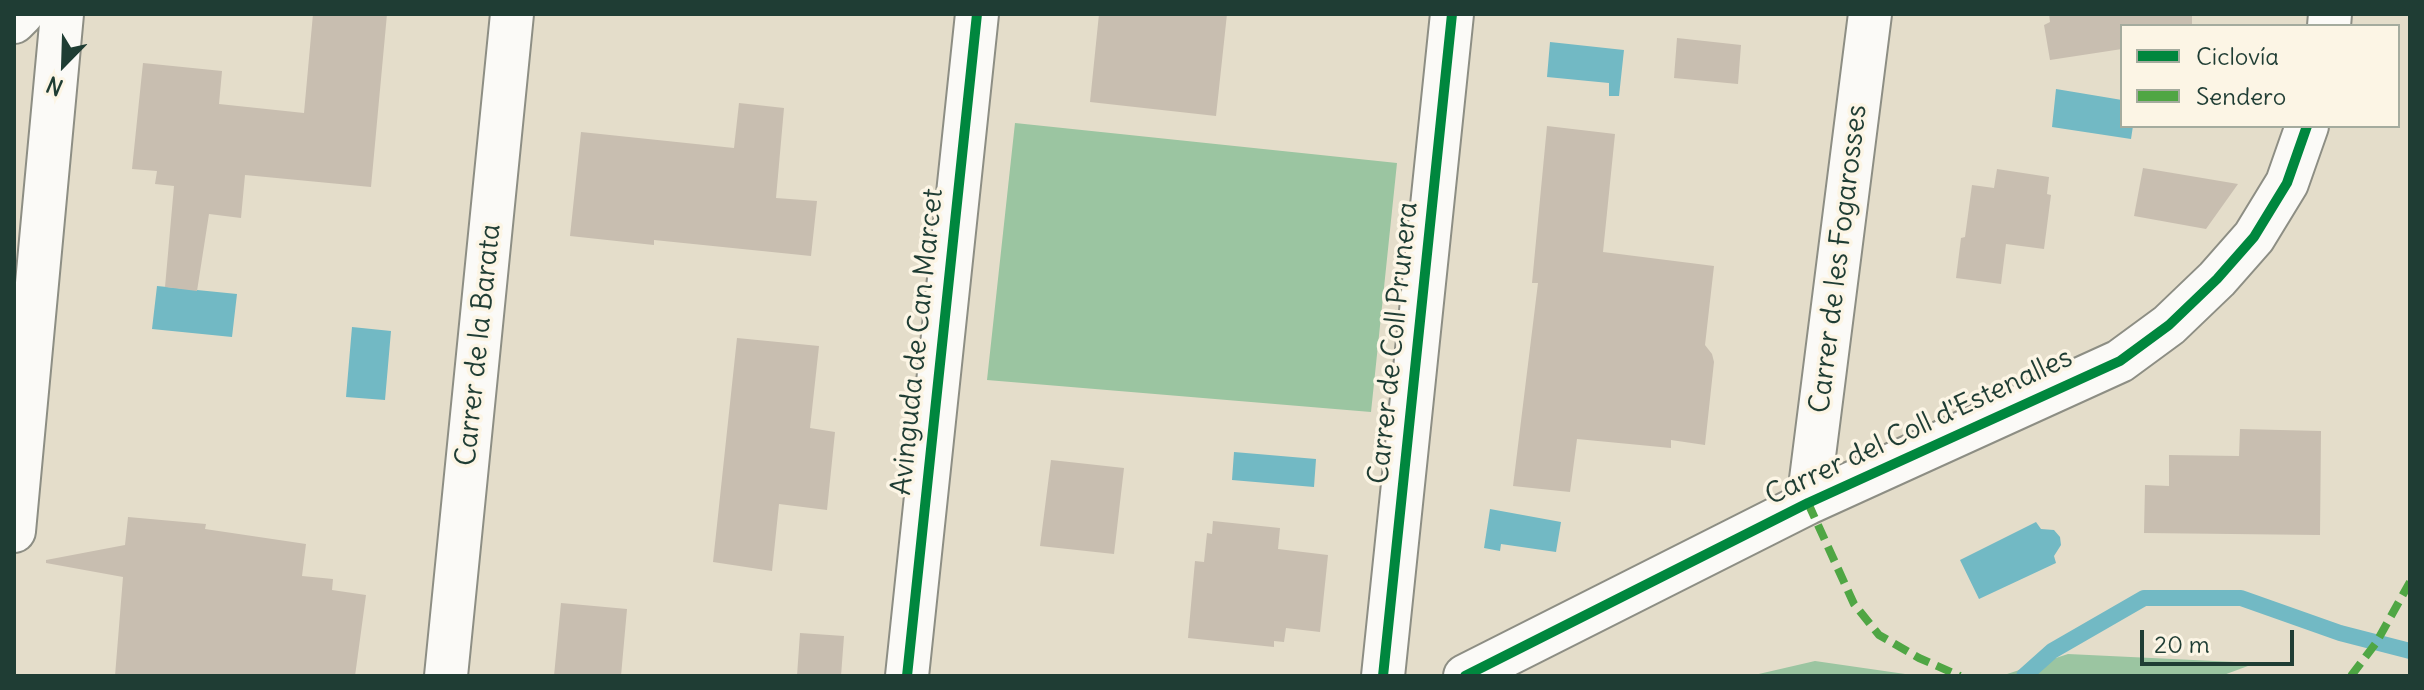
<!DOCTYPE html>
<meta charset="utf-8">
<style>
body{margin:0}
#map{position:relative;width:2424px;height:690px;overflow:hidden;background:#e4ddca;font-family:Delius,sans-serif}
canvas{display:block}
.frame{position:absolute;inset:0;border:16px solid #1f3d34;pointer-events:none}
.legend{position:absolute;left:2120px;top:24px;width:280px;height:104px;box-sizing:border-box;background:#fcf5e5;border:2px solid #a4ab9e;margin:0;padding:10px 14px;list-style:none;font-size:24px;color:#1f3d34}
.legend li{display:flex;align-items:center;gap:16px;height:40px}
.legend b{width:40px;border:2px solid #a4ab9e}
.north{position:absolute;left:24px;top:24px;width:80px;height:80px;-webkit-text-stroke:6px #fcf5e5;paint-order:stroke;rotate:203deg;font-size:22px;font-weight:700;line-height:32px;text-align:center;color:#1f3d34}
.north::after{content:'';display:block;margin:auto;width:28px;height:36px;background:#1f3d34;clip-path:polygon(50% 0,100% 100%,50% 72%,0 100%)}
.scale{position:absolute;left:2140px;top:630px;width:154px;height:36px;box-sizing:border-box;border:4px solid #1f3d34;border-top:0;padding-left:10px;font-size:24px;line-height:28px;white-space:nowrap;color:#1f3d34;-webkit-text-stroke:6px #fcf5e5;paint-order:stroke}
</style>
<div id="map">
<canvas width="2424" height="690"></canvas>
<div class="frame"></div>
<ul class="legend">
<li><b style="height:10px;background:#00873e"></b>Ciclovía</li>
<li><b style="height:10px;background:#4fa644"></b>Sendero</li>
</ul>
<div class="north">N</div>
<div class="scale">20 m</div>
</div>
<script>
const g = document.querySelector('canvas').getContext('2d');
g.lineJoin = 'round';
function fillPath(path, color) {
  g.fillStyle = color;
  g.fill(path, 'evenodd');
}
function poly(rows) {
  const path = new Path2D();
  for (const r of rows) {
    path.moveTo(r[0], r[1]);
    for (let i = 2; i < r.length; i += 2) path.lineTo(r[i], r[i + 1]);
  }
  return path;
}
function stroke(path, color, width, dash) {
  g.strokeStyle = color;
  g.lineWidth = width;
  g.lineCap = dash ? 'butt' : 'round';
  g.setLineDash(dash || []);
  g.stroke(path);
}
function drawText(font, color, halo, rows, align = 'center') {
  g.font = font + ' Delius,sans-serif';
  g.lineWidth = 7;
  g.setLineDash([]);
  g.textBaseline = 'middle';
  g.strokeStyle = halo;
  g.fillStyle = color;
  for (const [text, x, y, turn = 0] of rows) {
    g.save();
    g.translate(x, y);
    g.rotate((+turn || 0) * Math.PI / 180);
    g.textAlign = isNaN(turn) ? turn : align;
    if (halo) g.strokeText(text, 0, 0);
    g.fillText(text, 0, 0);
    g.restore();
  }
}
fillPath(poly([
 [1015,123,1397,163,1371,412,987,380],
 [2068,654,2256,663,2221,676,2001,676],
 [1815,661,1919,676,1750,676]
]), '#9bc5a1');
fillPath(poly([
 [1550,42,1624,50,1619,96,1609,96,1609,83,1547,77],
 [2056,89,2122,100,2122,126,2133,126,2131,139,2052,127],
 [157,286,237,294,232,337,152,329],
 [352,327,391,331,385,400,346,397],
 [1234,452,1316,459,1314,487,1232,480],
 [1490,509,1561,522,1556,552,1501,544,1500,551,1484,548],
 [2036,522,2041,529,2054,530,2060,537,2061,545,2054,556,2056,563,1979,599,1960,560]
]), '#72b9c4');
stroke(poly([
 [2024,676,2052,651,2144,598,2241,598,2340,633,2410,651]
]), '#72b9c4', 16);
fillPath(poly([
 [313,14,387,14,371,187,245,175,241,218,209,214,197,291,165,287,174,186,155,184,157,171,132,169,143,63,222,71,219,104,304,113],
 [1099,14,1227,14,1216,116,1090,102],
 [2049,14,2192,14,2192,26,2122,26,2122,49,2050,60,2044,25,2050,22],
 [1677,38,1741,45,1738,84,1674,78],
 [739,103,784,108,776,198,817,201,811,256,654,240,654,245,570,236,581,132,734,148],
 [1547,126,1615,134,1603,252,1714,266,1705,345,1712,354,1714,362,1705,445,1671,440,1671,448,1577,439,1570,492,1513,486,1538,283,1532,283],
 [2143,168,2238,184,2206,229,2134,216],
 [1997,169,2049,177,2047,194,2051,195,2044,249,2006,244,2001,284,1956,278,1961,238,1965,237,1972,185,1994,188],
 [737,338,819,346,810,428,835,432,827,510,779,504,772,571,713,562],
 [2240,429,2321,431,2320,535,2144,533,2145,485,2169,486,2169,455,2239,456],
 [1051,460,1124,468,1114,554,1040,546],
 [128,517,206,524,205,529,306,544,302,576,333,579,332,590,366,595,355,676,115,676,123,577,46,563,46,560,125,545],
 [1213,521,1280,528,1278,549,1328,555,1320,632,1286,628,1284,642,1274,641,1274,647,1188,638,1195,561,1204,562,1207,533,1212,534],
 [561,603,627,609,621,676,554,676],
 [800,633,844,636,841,676,797,676]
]), '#c8beb0');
const minor = poly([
 [14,22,22,14],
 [2329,26,2330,14],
 [1808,503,1870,14],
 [14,531,62,14],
 [446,676,512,14],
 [907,676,977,14],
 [1383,676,1452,14],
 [1465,676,1808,503,2120,361,2169,325,2217,279,2254,237,2287,183,2307,126]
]);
stroke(minor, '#8d8e84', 46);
stroke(minor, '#fbfaf7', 42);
stroke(poly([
 [1808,503,1854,604,1879,635,1919,658,1960,676],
 [2351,676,2376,643,2410,582]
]), '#4fa644', 8, [16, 8]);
stroke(poly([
 [907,676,977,14],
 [1383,676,1452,14],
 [1465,676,1808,503,2120,361,2169,325,2217,279,2254,237,2287,183,2307,126]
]), '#00873e', 10);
drawText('28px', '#1f3d34', '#fcf5e5', [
 ["Carrer de les Fogarosses",1839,259,-83],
 ["Avinguda de Can Marcet",918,342,-84],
 ["Carrer de Coll Prunera",1394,343,-84],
 ["Carrer de la Barata",479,345,-84],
 ["Carrer del Coll d'Estenalles",1919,427,-25]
]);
</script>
